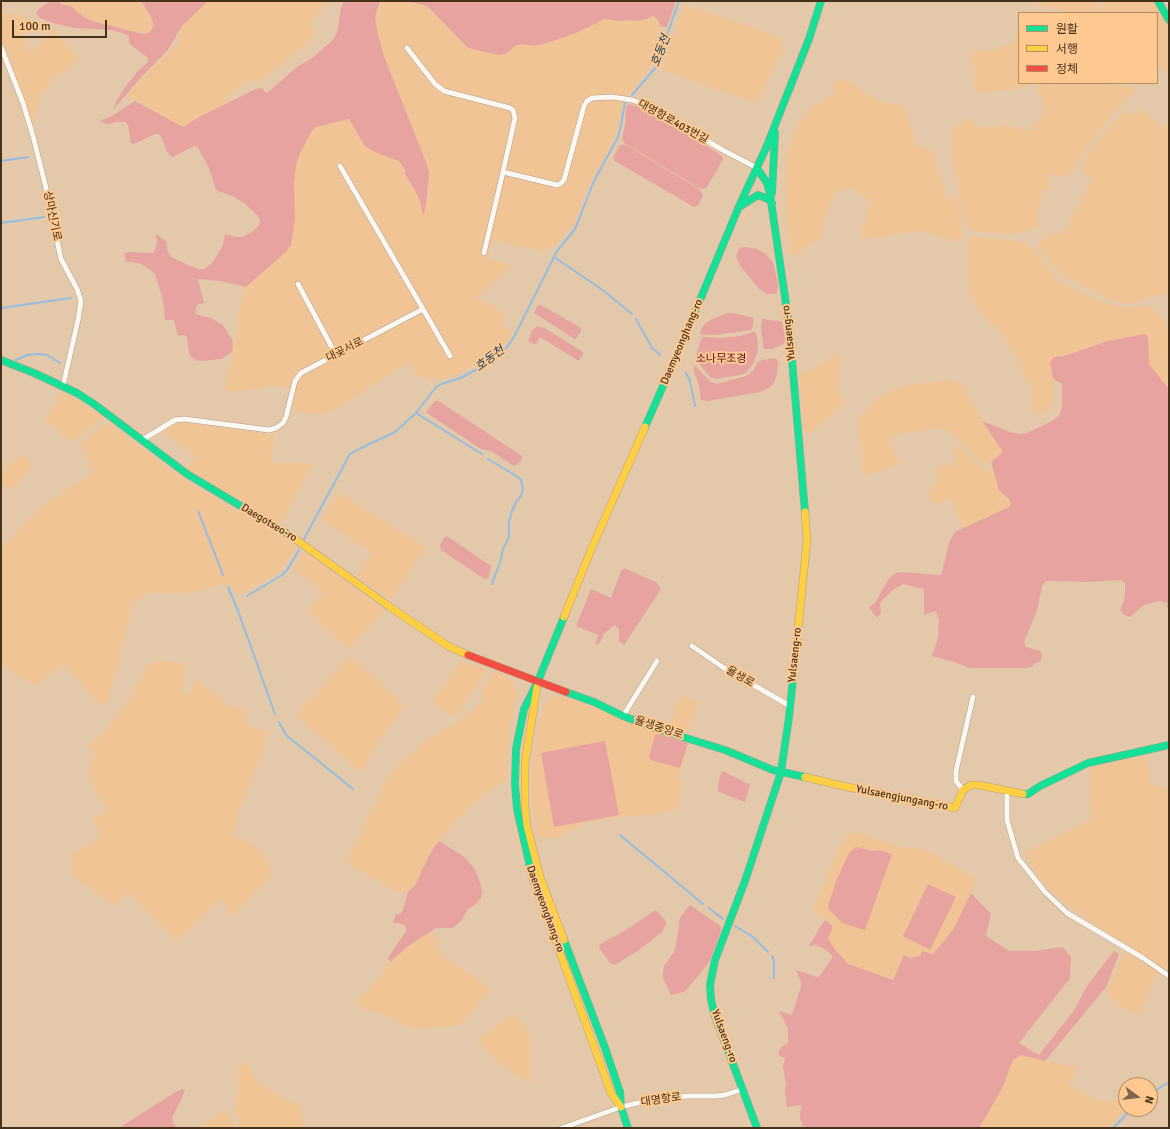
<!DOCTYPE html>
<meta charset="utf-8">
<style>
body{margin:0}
#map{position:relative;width:1170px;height:1129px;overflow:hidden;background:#e4c8aa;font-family:Signika,"Noto Sans KR",sans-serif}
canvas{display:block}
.frame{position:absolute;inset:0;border:2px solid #46321b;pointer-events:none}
.legend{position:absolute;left:1018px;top:12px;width:140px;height:72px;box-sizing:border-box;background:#fdc991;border:1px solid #b48d62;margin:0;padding:5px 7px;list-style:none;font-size:12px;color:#46321b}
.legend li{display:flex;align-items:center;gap:8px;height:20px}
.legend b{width:20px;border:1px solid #b48d62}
.north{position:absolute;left:1118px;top:1077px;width:40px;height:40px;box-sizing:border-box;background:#fdc991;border:1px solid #b48d62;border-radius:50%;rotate:105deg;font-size:11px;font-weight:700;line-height:16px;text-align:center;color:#46321b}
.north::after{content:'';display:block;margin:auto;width:14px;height:18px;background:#7d664d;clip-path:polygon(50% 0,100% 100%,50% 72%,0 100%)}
.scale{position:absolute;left:12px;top:20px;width:95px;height:18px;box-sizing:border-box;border:2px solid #46321b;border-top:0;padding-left:5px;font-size:12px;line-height:14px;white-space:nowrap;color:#46321b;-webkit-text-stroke:3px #fdc991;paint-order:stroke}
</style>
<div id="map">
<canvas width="1170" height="1129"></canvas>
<div class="frame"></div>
<ul class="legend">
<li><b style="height:5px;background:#16e098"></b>원활</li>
<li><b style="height:5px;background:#ffcf43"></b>서행</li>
<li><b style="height:5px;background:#f24e42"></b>정체</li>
</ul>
<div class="north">N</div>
<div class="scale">100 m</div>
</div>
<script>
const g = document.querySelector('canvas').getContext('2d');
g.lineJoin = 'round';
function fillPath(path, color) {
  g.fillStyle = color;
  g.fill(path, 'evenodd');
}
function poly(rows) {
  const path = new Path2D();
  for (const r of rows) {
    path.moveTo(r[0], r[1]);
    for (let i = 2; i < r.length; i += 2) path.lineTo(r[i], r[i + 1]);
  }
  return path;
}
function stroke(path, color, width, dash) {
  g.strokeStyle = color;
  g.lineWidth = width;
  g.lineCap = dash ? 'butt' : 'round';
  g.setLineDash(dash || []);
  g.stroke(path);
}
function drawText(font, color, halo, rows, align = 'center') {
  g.font = font + ' Signika,"Noto Sans KR",sans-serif';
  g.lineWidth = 4;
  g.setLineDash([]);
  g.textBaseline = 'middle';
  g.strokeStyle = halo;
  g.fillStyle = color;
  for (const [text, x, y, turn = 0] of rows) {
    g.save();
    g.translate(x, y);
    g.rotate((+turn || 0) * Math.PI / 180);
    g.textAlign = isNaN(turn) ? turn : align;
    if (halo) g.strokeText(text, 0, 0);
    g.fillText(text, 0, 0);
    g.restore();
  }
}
fillPath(poly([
 [61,1,141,1,151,17,154,26,150,32,139,33,92,21,84,17,71,6,60,4],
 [208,1,328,1,311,24,317,32,305,46,259,82,256,83,250,81,247,81,228,97,230,102,183,127,127,95,151,69,177,45,182,26],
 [380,1,407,1,427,6,468,48,512,50,516,45,521,44,534,46,545,44,578,32,604,19,617,21,626,20,639,21,654,16,659,21,660,26,657,34,656,55,654,62,623,102,615,137,588,187,574,224,560,239,558,245,540,251,492,240,488,259,508,264,511,267,477,298,505,313,501,326,513,332,506,343,493,355,457,374,438,380,419,377,410,362,337,408,328,413,320,414,303,413,297,411,293,408,296,391,276,386,229,392,225,387,236,337,239,318,238,315,246,287,286,252,291,245,295,219,294,182,296,165,300,153,312,131,316,127,349,119,362,141,370,149,399,161,409,182,416,191,420,201,423,215,428,195,429,173,426,162,385,59,377,31,375,16],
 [1031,1,1100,1,1090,13,1072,13,1041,6],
 [1105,1,1155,1,1158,9,1169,25,1169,74,1164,70,1157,67,1157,13,1096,13],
 [684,5,744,24,775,36,783,40,782,52,757,103,662,70],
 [1,13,21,14,24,16,26,19,27,49,33,51,46,37,54,29,79,58,68,69,51,80,39,98,33,127,14,71,1,41],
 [1017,31,1019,31,1019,83,1035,83,1017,89,976,93,971,52,984,50,992,50,1010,44,1015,42],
 [841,79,850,82,869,95,883,102,891,104,905,105,916,144,918,147,930,148,932,151,947,199,949,200,955,194,957,195,963,238,960,242,957,242,922,231,863,239,860,227,865,223,870,199,861,196,854,189,851,188,834,192,819,239,796,254,790,255,785,190,785,164,787,153,796,129,801,119,811,108,834,93,833,82],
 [1046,83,1095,83,1138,88,1114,112,1088,147,1067,177,1051,173,1049,190,1042,190,1038,213,1039,226,1031,230,1014,234,987,233,973,230,969,227,965,222,953,158,953,128,971,118,978,128,1007,125,1032,132,1036,123,1044,110,1044,106,1037,87],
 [1141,108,1162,128,1169,121,1169,294,1149,296,1138,302,1127,304,1107,298,1065,277,1056,268,1038,246,1047,233,1058,235,1061,234,1067,227,1093,178,1080,170,1089,153,1114,121,1124,110,1132,116],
 [970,236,1024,242,1037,252,1057,279,1062,283,1098,300,1117,306,1131,308,1147,305,1153,308,1162,317,1169,330,1169,389,1151,367,1148,361,1108,341,1064,356,1054,357,1050,362,1053,379,1053,403,1046,411,1040,415,1036,415,1034,412,1031,388,1014,353,998,329,989,323,979,311,971,295,969,286,967,265],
 [837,351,840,358,837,386,838,391,846,402,811,433,808,434,804,430,799,372,813,371,815,368,831,358],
 [950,380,958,382,963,386,982,421,1004,452,985,465,977,459,950,431,946,429,937,428,891,436,890,441,901,464,865,476,863,475,859,421,860,417,868,408,877,399,894,389,915,384],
 [61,391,80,402,103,417,83,434,70,441,44,419,54,407],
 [106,423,109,423,160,462,194,485,296,546,290,558,280,570,273,576,239,595,236,594,231,585,228,583,191,593,173,594,151,592,132,602,131,614,108,701,107,704,104,705,98,703,64,664,36,685,15,674,9,668,1,664,1,548,23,525,50,500,94,473,80,443,95,433],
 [176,423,193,423,274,435,271,460,272,462,313,464,283,520,279,523,187,469,195,457,162,430],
 [953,442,984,470,987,471,993,469,997,484,1001,492,1011,502,1009,507,963,528,952,498,936,504,928,496,936,480,938,470,945,462,950,466,953,465,955,458,955,451,952,443],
 [21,454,33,464,15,487,13,489,9,489,1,484,1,472],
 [338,492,426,547,392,600,358,577,358,574,372,552,324,522,322,519,324,516],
 [303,553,306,553,384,610,349,650,307,611,323,593,296,570,295,567],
 [351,656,405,706,375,747,363,772,360,772,299,718,298,715,298,712],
 [162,660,187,664,182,693,191,694,194,681,196,680,199,681,232,708,242,705,246,721,251,727,268,731,259,763,240,808,234,837,247,840,263,853,272,871,264,884,229,918,228,909,225,902,219,900,205,915,177,941,128,892,116,906,87,886,73,877,71,865,71,855,100,838,94,819,106,810,89,776,94,754,88,745,101,736,131,696,147,666],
 [462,661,487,670,464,704,454,716,450,716,431,702],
 [494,671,502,674,513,683,517,692,509,734,506,780,488,791,459,818,433,849,415,886,408,892,400,892,392,889,346,863,390,773,427,740,458,722,484,701,481,695,481,690],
 [559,695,689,742,679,779,683,782,676,811,669,811,659,814,619,817,585,823,554,839,538,837,533,813,531,782,538,725,543,705,550,698],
 [680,695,699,702,689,731,670,725],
 [1145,756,1149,764,1151,775,1150,782,1151,785,1169,789,1169,971,1162,966,1158,972,1140,1015,1119,1006,1107,994,1128,945,1096,926,1052,892,1033,868,1026,852,1091,819,1089,773,1091,769,1094,766],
 [856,832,901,847,927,850,976,879,968,902,953,930,933,954,922,951,920,956,910,958,904,955,893,980,848,964,837,952,828,939,833,926,813,909,825,884,835,856,845,838],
 [431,931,438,942,437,947,446,959,481,981,490,991,462,1023,454,1027,420,1028,405,1026,383,1013,368,1011,355,1002,382,975,390,962,407,947],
 [514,1013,531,1036,531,1083,513,1073,499,1063,477,1040],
 [1021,1055,1079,1068,1068,1083,1095,1100,1115,1101,1126,1097,1126,1109,1108,1128,979,1128,1002,1089,1013,1060],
 [245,1059,254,1077,259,1083,288,1101,295,1102,299,1101,304,1125,300,1128,242,1128,238,1126,241,1117,235,1116,234,1113,238,1092,237,1068],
 [225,1110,228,1112,234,1128,198,1128]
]), '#f0c494');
fillPath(poly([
 [50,1,61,1,60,4,71,6,84,17,92,21,139,33,146,34,150,32,154,26,151,17,141,1,208,1,182,26,167,51,142,76,113,110,117,100,126,86,137,72,148,62,148,58,131,45,129,43,129,36,125,34,112,30,76,28,56,24,40,18,36,13,38,10],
 [344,1,380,1,375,16,377,31,385,59,426,162,429,173,426,205,423,216,420,201,416,192,405,174,405,170,399,161,377,153,365,146,349,119,316,127,312,131,300,153,296,165,294,182,295,219,291,245,286,252,246,287,220,281,198,279,204,303,199,304,196,307,195,314,211,318,223,325,232,340,233,346,232,352,222,359,201,361,196,360,191,357,189,353,187,337,184,335,178,336,174,320,165,320,163,300,155,274,149,269,141,264,132,262,126,262,124,253,131,252,154,253,157,242,156,234,167,242,167,249,171,257,188,265,199,269,204,269,211,264,218,254,223,245,225,234,236,237,242,237,250,233,257,228,260,222,259,217,245,204,234,197,216,190,209,168,198,148,194,146,173,157,170,155,167,152,162,138,159,134,155,134,134,144,131,143,128,125,125,122,117,122,108,124,99,121,112,116,135,101,183,127,201,116,256,89,262,88,265,92,268,92,297,67,312,58,332,41,337,33,341,8],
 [407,1,676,1,667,27,660,26,659,21,654,16,639,21,626,20,617,21,605,19,578,32,553,41,534,46,521,44,516,45,507,53,499,55,468,48,427,6],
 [629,104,639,107,684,131,722,156,723,159,721,163,707,187,704,189,699,188,624,143,622,137,625,126,626,107],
 [620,145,626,145,699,189,703,195,698,205,694,207,615,161,613,158],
 [744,247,757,249,765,253,773,262,778,284,778,289,776,294,767,294,759,289,741,267,736,257,739,248],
 [538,305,541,305,581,328,581,331,577,337,575,339,534,313],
 [728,313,733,313,754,318,752,330,714,335,701,335,700,333,704,324,712,319],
 [762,319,780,321,783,324,785,339,784,344,772,349,764,349,761,329],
 [537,326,546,329,583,352,583,354,581,358,579,360,577,360,540,337,536,344,533,344,528,341,532,331],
 [753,332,756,333,758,342,758,350,754,362,746,373,740,375,716,379,710,377,695,359,701,339,703,337,721,338,740,336],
 [1145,334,1148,337,1149,364,1169,389,1169,610,1167,607,1167,603,1160,601,1144,605,1130,617,1124,615,1120,610,1124,601,1125,591,1125,583,1122,580,1088,582,1046,581,1042,586,1037,611,1024,642,1026,647,1040,651,1042,654,1041,661,1034,664,1031,667,1025,668,970,668,954,662,932,656,938,638,939,619,936,611,924,615,924,589,903,584,893,590,882,600,880,604,881,612,877,618,869,607,875,603,889,578,896,573,901,572,940,575,942,572,949,542,955,532,1009,507,1011,504,1009,499,999,490,991,462,1003,452,982,421,1010,432,1020,434,1027,433,1052,421,1059,416,1062,407,1062,385,1061,383,1053,379,1050,362,1052,359,1054,357,1064,356,1108,341],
 [776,358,778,362,777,373,774,383,769,388,759,392,708,401,701,400,699,386,694,371,694,365,711,382,717,384,746,376,753,371,758,362,762,360],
 [435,401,438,401,443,404,522,456,522,458,520,462,514,466,491,451,481,449,427,413,427,411],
 [447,536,491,566,488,579,483,578,441,550,440,545,445,537],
 [624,568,656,582,661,589,624,645,619,641,619,629,614,625,604,634,599,644,595,645,598,635,576,626,591,589,611,598,621,571],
 [658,734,688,743,680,768,651,760,649,757,655,735],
 [605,741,619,815,554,827,541,753],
 [723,771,750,785,745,802,717,791,721,773],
 [439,841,463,856,475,869,481,886,482,892,481,898,476,904,468,909,462,920,456,926,451,928,436,928,431,931,407,947,390,962,388,958,406,931,406,928,404,925,399,923,393,923,396,914,400,914,403,910,408,892,415,886,422,870,433,849],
 [856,847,872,851,880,850,892,854,865,930,842,923,829,909,828,905,837,879,849,853],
 [928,884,956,897,930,950,903,936],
 [971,893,991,914,986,936,1009,951,1035,951,1063,947,1071,958,1070,978,1019,1043,1039,1055,1075,1009,1087,986,1114,951,1119,954,1106,987,1045,1061,1021,1055,1013,1060,1002,1089,979,1128,804,1128,800,1119,801,1105,787,1107,785,1091,786,1084,783,1067,785,1058,778,1055,781,1047,788,1043,788,1029,779,1011,792,1015,801,986,801,982,796,970,817,977,820,976,832,958,832,955,823,948,815,945,809,946,822,924,825,920,833,926,828,939,837,952,848,964,893,980,904,955,910,958,920,956,922,951,933,954,953,930],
 [690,905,719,925,721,927,721,931,709,963,687,989,684,992,671,995,663,978,663,971,664,966,674,952,676,946,680,917],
 [654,911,657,911,666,921,666,925,662,932,639,950,615,965,610,963,600,949,599,945,629,928],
 [182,1089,185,1090,182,1098,172,1117,173,1123,177,1128,119,1128,174,1093]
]), '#e6a3a0');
stroke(poly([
 [632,95,656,67,661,57,667,35,679,1],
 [1,161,28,157],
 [1,223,44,217],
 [554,257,604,291,632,314],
 [1,308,71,298],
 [636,319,652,348,660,355],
 [16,360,27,355,39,354,47,355,60,363],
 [686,373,690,381,695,406],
 [416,413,482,454],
 [488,459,518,477,521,480,523,489,521,496,516,502,512,511,509,521,509,537,503,549,500,563,492,584],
 [198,511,223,575],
 [304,539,350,454,359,449,395,432,416,413,436,387,441,384,458,379,480,368,495,359,504,351,514,337,557,251,575,229,594,181,618,137,620,130,625,103],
 [228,587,238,611,275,714],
 [247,596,282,575,287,570,299,550],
 [279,722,286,735,353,789],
 [620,835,703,904],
 [709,908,723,919],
 [735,926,753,937,768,952],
 [772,956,774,960,774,978],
 [1150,1094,1169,1082],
 [1113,1128,1132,1109]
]), '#94bde1', 2);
const street = poly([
 [1,47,23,103,33,136,46,188,61,259,77,289,81,301,78,320,63,386],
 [407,48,435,84,444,91,510,108,513,110,515,118,503,172,557,185,560,184,564,180,584,106,587,101,592,98,612,97,632,100,644,104,721,149,757,168],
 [484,253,503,172],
 [298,284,336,355],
 [423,309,450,356],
 [142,440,175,420,184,419,269,430,276,428,283,423,286,417,295,381,301,373,423,309,340,166],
 [692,646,724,668,790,706],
 [623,716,657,661],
 [963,790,956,781,956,771,973,697],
 [1007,792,1007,820,1018,858,1045,892,1067,913,1143,958,1169,976],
 [562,1128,621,1107,650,1100,688,1096,716,1096,725,1095,743,1089]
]);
const fast = poly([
 [1158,1,1169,20],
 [757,168,767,183,770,194,789,325,805,512],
 [772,193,775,133],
 [739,207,758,195,768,199,772,203],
 [1,360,34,373,77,393,94,404,187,474,291,536],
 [645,427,685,336,740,204,766,148,809,39,821,1],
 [566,692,594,702,623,716,660,730,725,750,773,770,805,777],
 [1023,794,1028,794,1040,786,1088,763,1169,745],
 [540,898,533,880,517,809,515,784,516,749,524,709,538,681,564,617],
 [564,940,604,1045,620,1092,621,1107,628,1128],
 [757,1128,715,1016,711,1000,710,985,715,960,745,881,781,772,789,717,795,660]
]);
const slow = poly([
 [291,536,390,607,448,646,468,655],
 [564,617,591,550,645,427],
 [795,660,807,540,805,512],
 [537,687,525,763,525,807,527,826,540,877,564,940],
 [805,777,847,787,955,808,963,790,971,785,979,785,1023,794],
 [540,898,611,1093,621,1107]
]);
const jam = poly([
 [468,655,566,692]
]);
stroke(street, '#b39d86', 6);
stroke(fast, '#b39d86', 8);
stroke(slow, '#b39d86', 8);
stroke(jam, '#b39d86', 8);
stroke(street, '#fbf7f2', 5);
stroke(fast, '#16e098', 7);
stroke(slow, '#ffcf43', 7);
stroke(jam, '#f24e42', 7);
drawText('11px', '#46321b', '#fdc991', [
 ["대명항로403번길",673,122,29],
 ["상마신기로",52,216,78],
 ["Yulsaeng-ro",789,333,-96],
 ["Daemyeonghang-ro",682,342,-67],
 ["대곶서로",345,350,-27],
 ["Daegotseo-ro",269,523,31],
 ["Yulsaeng-ro",795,655,-84],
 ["율생로",740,677,30],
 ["율생중앙로",659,728,18],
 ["Yulsaengjungang-ro",902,798,11],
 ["Daemyeonghang-ro",545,909,70],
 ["Yulsaeng-ro",724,1036,70],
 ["대명항로",661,1100,-8]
]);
drawText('11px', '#570c24', '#fdc991', [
 ["소나무조경",721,359]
]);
drawText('italic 12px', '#1a3f60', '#fdc991', [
 ["호동천",661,51,-69],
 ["호동천",490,359,-37]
]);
</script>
